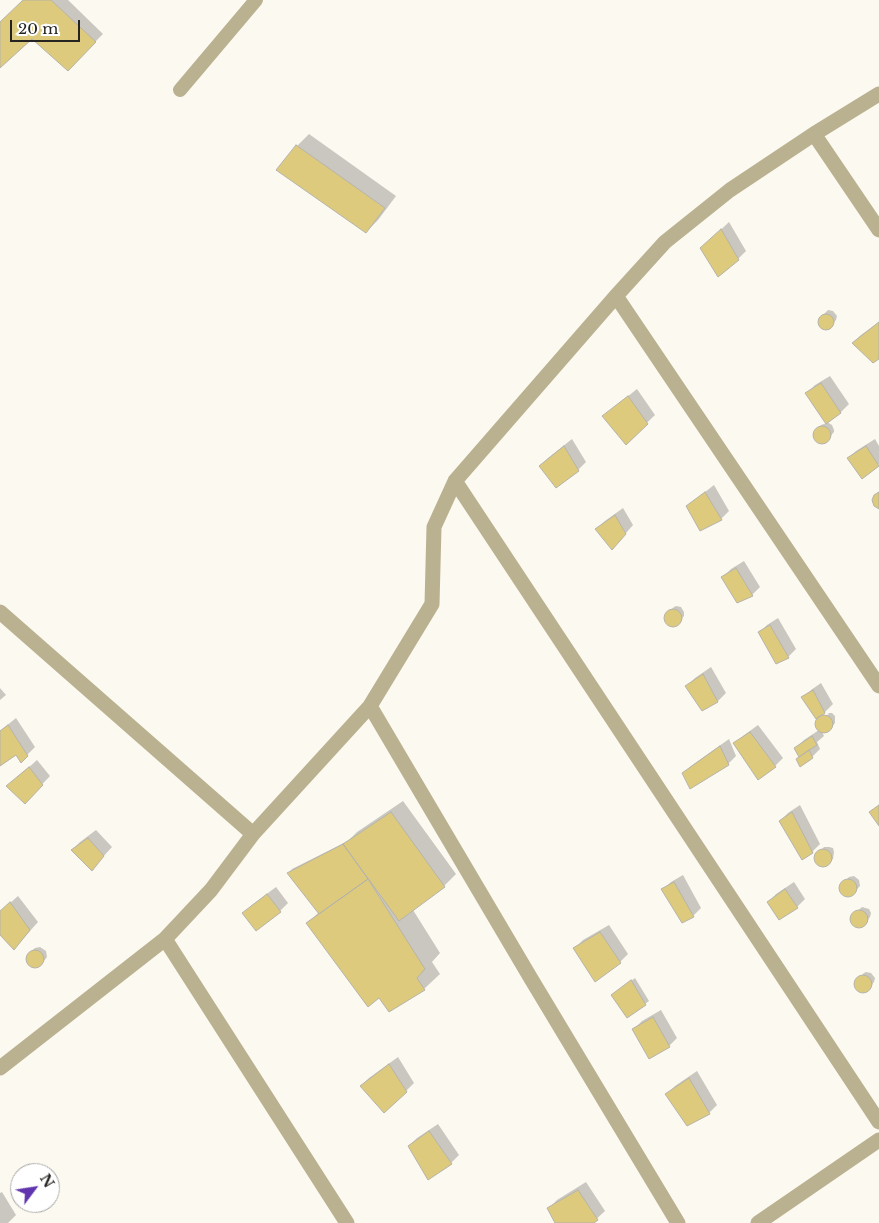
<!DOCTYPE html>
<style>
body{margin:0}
#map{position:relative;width:879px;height:1223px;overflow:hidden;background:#fcf9f0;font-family:"Libre Baskerville",serif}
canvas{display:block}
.north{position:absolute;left:10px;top:1163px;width:50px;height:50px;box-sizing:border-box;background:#fff;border:1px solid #a8a7a6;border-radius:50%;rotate:59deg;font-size:14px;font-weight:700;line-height:20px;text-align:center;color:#252421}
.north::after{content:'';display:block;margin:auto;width:18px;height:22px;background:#6135ad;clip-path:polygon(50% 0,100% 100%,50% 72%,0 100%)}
.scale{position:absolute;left:10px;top:20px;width:70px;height:22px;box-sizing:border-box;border:2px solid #252421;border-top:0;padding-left:6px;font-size:15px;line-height:18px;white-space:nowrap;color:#252421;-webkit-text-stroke:4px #fff;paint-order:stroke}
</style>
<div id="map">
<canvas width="879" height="1223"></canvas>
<div class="north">N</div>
<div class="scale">20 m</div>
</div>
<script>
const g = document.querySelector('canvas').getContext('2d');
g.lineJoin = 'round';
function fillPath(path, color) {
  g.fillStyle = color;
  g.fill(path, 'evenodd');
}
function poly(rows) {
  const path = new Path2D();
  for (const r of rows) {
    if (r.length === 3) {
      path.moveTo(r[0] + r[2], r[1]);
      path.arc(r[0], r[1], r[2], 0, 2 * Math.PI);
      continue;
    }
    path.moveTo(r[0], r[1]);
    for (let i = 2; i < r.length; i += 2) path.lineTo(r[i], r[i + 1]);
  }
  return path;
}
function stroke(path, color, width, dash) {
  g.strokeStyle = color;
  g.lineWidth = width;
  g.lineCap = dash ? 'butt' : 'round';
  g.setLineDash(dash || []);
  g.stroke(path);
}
fillPath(poly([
 [25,0,68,0,103,34,68,69,32,37,0,66,0,24],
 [309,134,396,196,378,220,366,232,297,146],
 [729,222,746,251,738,259,710,240],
 [828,310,833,311,837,316,836,320,828,328,824,328,820,326,819,319],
 [879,322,879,358,854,342,861,335],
 [830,376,849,404,841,412,827,422,807,393,815,385],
 [637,389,655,415,626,443,612,409],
 [827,422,832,425,834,430,834,432,826,441,821,442,817,440,814,436,817,429,821,425,827,423],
 [572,439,586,462,578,470,556,487,540,466,548,458],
 [875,439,879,446,879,464,862,477,848,458,856,451],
 [714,485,729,511,721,519,688,507,696,499],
 [623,508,633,525,620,540,597,529,605,521],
 [744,561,760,587,752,595,723,577,731,569],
 [676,606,681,607,684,612,684,616,676,624,671,625,667,622,666,615,674,607],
 [778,618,796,649,788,657,759,633,767,625],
 [711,667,726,693,718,701,687,686,695,678],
 [821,683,833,704,825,712,816,718,803,698,811,690],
 [0,688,6,695,0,700],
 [828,713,832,713,835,716,835,723,828,731,822,732,824,736,817,742,820,749,812,757,800,756,796,748,804,740,819,730,817,722,819,719,829,714],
 [16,718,35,747,21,761,16,754,0,765,0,731],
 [758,725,783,758,775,766,735,744,743,736],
 [729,739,736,756,728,764,683,774,691,766],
 [37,760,50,776,32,795,8,786],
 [403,801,456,874,444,886,413,910,440,953,432,962,440,974,424,989,379,997,308,923,319,912,289,873,292,869,348,841,357,832],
 [369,877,370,879,321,914,319,912],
 [800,805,820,844,812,852,780,821,788,813],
 [96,830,112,847,92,869,72,850,80,842],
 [824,847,829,847,833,848,834,852,833,859,824,866,819,865,816,861,816,856],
 [683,875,701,908,693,916,663,889,671,882],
 [854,876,859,880,860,886,852,894,847,895,843,892,841,888,843,883,849,877],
 [794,882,805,899,797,907,769,902,776,894],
 [276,887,288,903,280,911,244,913,252,905],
 [18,896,38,922,14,949,0,933,0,912],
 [862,907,869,909,871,913,870,917,863,925,858,926,855,925,852,921,852,916],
 [609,925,628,954,620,962,575,948,583,940],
 [40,947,46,951,47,957,40,966,34,967,29,965,27,963,27,958,29,953,35,948],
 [866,972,871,973,875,978,874,982,866,991,862,991,857,989,856,981,864,973],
 [635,978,649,1001,645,1004,616,992],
 [661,1010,677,1038,669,1046,634,1029,642,1021],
 [398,1057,414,1083,406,1091,361,1086,369,1078],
 [697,1071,717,1105,709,1113,687,1124,667,1094,675,1086],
 [438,1124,459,1155,451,1163,429,1178,409,1146,417,1138],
 [586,1182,605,1211,592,1223,556,1223,549,1208,557,1200],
 [2,1192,16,1215,8,1223,0,1223,0,1193]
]), '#0003');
const building = poly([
 [23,0,51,0,96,42,68,71,32,39,0,68,0,22,23,0],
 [296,145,385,208,366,233,276,170,296,145],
 [721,229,739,260,718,277,700,248,721,229],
 [826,322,8],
 [879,322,879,359,873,363,852,343,879,322],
 [821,383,841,413,826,424,805,393,821,383],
 [628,396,648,424,626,445,602,416,628,396],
 [822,435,9],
 [564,446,579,471,556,488,539,466,564,446],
 [866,446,879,466,862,479,847,458,866,446],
 [705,492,722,520,700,531,686,506,705,492],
 [879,492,879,509,874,506,872,500,874,495,879,492],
 [615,515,626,534,612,550,595,529,615,515],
 [736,568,753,596,737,603,721,577,736,568],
 [673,618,9],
 [770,625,789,658,776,664,758,632,770,625],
 [703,674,718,702,702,711,685,686,703,674],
 [813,690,825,713,816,719,801,697,813,690],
 [824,724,9],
 [8,725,28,756,21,763,16,755,0,766,0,731,8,725],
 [750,732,776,767,758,780,733,743,750,732],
 [812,736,817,745,799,757,794,748,812,736],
 [720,746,729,765,690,789,682,773,720,746],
 [809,750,813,758,800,767,796,759,809,750],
 [29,767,43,785,25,804,6,786,29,767],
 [879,805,879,826,869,812,879,805],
 [391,812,445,887,399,921,343,844,391,812],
 [792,812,813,853,802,860,779,821,792,812],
 [88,838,104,856,92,871,71,850,88,838],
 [343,844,368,879,319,914,287,873,343,844],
 [823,858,9],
 [368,879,425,969,417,978,425,990,389,1012,379,998,368,1007,306,923,368,879],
 [848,888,9],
 [674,882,694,917,682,923,661,889,674,882],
 [785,889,798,908,779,920,767,902,785,889],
 [267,894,281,912,256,931,242,913,267,894],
 [10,902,30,930,14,950,0,935,0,911,10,902],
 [859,919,9],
 [600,932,621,963,595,982,573,948,600,932],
 [35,959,9],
 [863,984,9],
 [631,980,646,1005,627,1018,611,995,631,980],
 [653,1017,670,1047,649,1059,632,1029,653,1017],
 [389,1064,407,1092,384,1113,360,1086,389,1064],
 [689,1078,710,1114,687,1126,665,1094,689,1078],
 [429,1131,452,1164,428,1180,408,1146,429,1131],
 [578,1190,598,1220,594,1223,555,1223,547,1208,578,1190]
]);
fillPath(building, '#deca7c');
stroke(building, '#b5b3aa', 1);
stroke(poly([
 [180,90,256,0]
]), '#bab191', 14);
stroke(poly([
 [814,134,879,230],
 [616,296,879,686],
 [455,481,879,1122],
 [0,612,253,834],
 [370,706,530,977,678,1223],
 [165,939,347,1223],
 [0,1068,165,939,211,890,253,834,370,706,432,604,434,527,455,481,616,296,665,242,730,190,814,134,879,94],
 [758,1223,879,1140]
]), '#bab191', 15);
</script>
